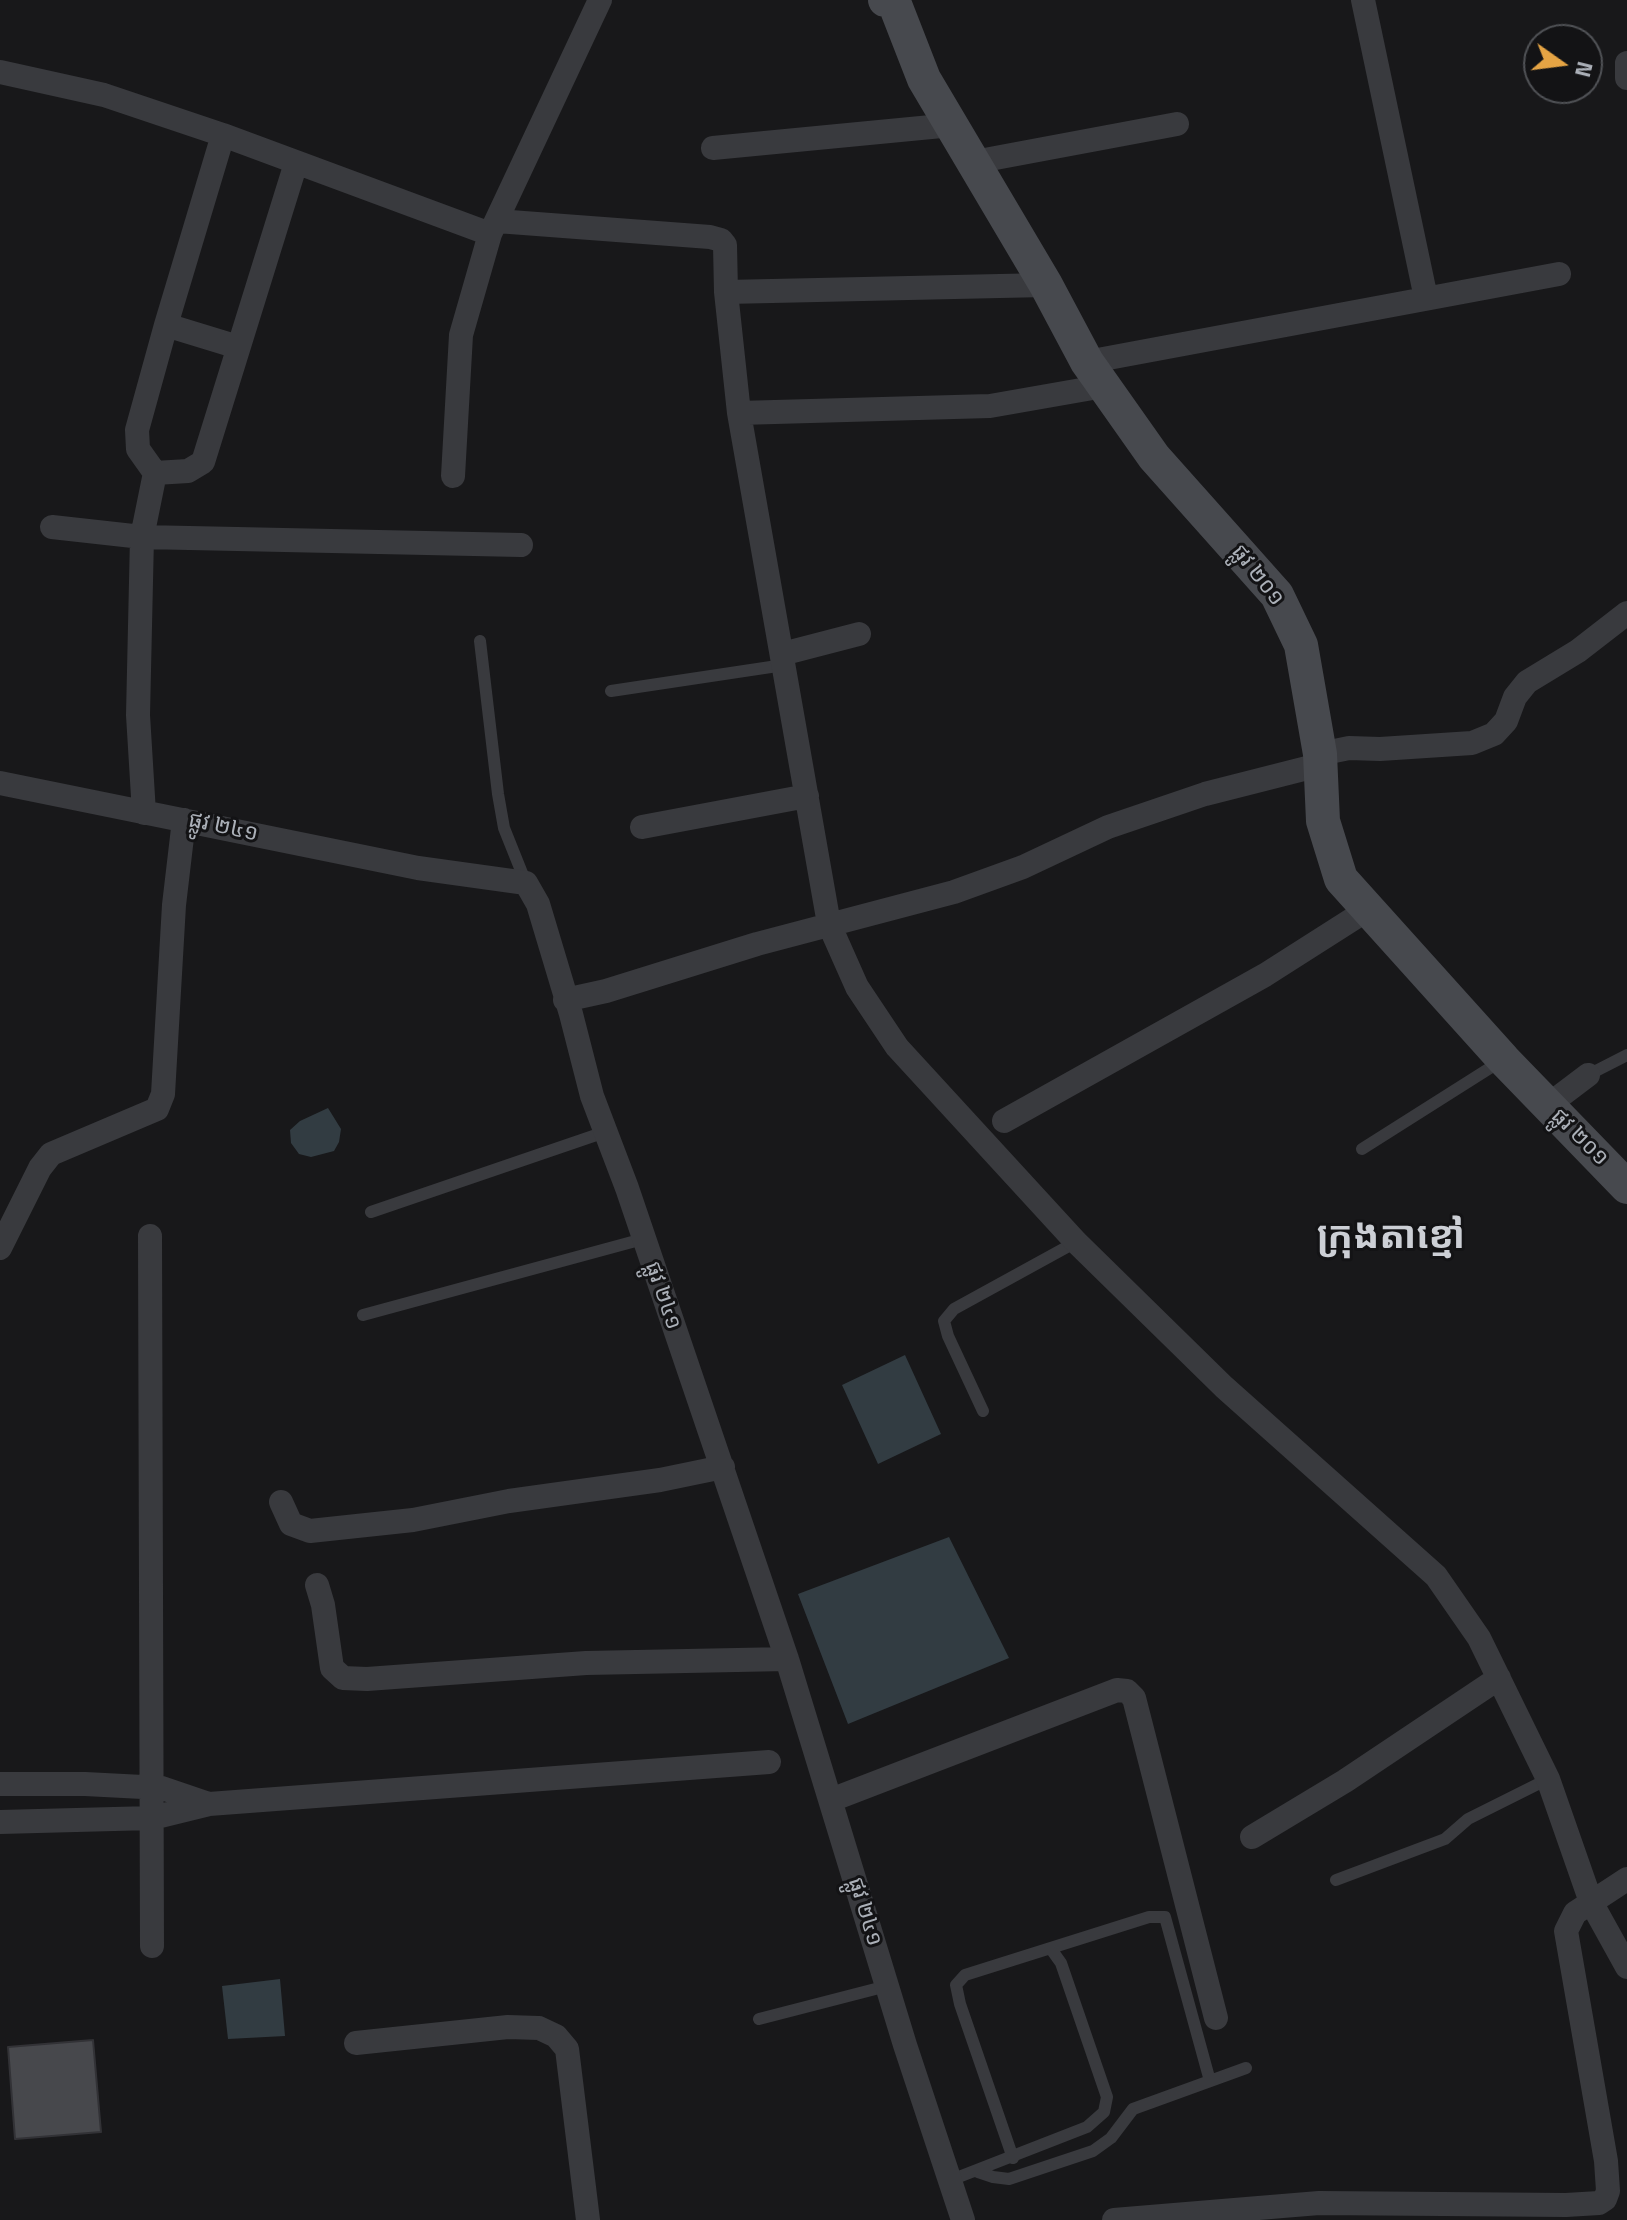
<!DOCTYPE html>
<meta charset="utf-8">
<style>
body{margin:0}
#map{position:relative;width:1627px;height:2220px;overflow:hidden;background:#18181a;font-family:"Titillium Web",sans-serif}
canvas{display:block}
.north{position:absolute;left:1523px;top:24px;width:80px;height:80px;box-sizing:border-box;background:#131315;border:2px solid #505256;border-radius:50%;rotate:104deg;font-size:22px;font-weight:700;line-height:32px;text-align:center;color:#abb0b8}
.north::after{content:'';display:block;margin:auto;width:28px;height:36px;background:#e5a444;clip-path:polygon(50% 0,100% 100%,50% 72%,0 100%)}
</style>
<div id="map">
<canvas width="1627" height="2220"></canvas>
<div class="north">N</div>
</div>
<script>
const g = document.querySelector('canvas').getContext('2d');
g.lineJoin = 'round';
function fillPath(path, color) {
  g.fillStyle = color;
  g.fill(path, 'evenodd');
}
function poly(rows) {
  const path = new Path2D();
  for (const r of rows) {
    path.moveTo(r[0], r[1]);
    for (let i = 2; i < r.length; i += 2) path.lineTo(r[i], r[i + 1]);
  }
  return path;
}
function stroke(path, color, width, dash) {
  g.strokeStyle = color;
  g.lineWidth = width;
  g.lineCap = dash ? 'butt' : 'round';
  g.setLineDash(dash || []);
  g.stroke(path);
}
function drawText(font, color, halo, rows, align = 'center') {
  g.font = font + ' "Titillium Web","Noto Sans Khmer",sans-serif';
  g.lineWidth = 6;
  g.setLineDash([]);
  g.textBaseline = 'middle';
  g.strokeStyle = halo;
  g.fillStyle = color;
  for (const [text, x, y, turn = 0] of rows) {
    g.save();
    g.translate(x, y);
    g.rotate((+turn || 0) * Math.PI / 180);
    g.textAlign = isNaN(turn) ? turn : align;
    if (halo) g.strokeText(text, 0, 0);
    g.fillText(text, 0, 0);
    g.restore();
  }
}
fillPath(poly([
 [328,1108,341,1129,339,1142,334,1151,311,1157,299,1154,291,1143,290,1130,300,1121],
 [905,1355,941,1434,878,1464,842,1385],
 [949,1537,1009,1658,848,1724,798,1594],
 [280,1979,285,2036,228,2039,222,1986]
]), '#323c42');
const building = poly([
 [93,2040,101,2132,15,2139,8,2047,93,2040]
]);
fillPath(building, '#47484c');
stroke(building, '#323236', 2);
stroke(poly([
 [480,641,498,794,504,828,526,883],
 [611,691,784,665],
 [1588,1075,1627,1055],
 [1362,1149,1501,1061],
 [371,1212,605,1132],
 [363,1315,643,1239],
 [983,1411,948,1336,944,1321,954,1309,1076,1242],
 [1336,1880,1445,1839,1468,1819,1548,1779],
 [759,2019,887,1986],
 [1013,2158,960,2004,956,1985,965,1975,1149,1917,1165,1917,1210,2081],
 [978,2172,993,2177,1009,2179,1093,2151,1111,2138,1133,2109,1246,2068],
 [951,2180,1087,2127,1104,2112,1107,2097,1061,1963,1051,1949]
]), '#393a3e', 12);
stroke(poly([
 [1363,0,1426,298],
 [1627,63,1627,78],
 [0,72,104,95,223,135,490,234],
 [713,148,952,125],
 [974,162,1177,124],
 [497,221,710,237,721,240,725,245,726,292,739,413,829,924,857,987,897,1047,1076,1242,1224,1387,1436,1576,1479,1638,1548,1779,1591,1902,1627,1967],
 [726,292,1046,285],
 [166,325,238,347],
 [1087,362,1559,274],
 [739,413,990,406,1104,386],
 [155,473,138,449,137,430,166,325,223,135],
 [453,476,461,335,490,234,600,0],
 [52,527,142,537,521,545],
 [782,654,859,634],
 [1320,754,1349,748,1380,749,1472,743,1494,734,1506,721,1515,697,1527,682,1578,651,1627,613],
 [0,783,418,868,526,883,538,904,571,1014,592,1096,627,1188,787,1659,905,2045,963,2220],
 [144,813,138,715,142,537,155,473,188,471,203,462,296,163],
 [642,827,807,796],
 [565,1000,606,991,757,944,954,892,1023,867,1108,827,1205,794,1319,765],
 [1547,1106,1588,1075],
 [1004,1121,1265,975,1367,910],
 [150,1236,152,1946],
 [0,1248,40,1168,51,1154,157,1109,163,1094,174,905,184,820],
 [281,1502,291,1524,310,1531,413,1520,509,1501,660,1480,723,1467],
 [317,1585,323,1605,332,1668,343,1678,367,1679,586,1663,787,1659],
 [0,1784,85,1784,162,1788,209,1804],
 [831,1800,1117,1690,1127,1691,1134,1698,1216,2018],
 [0,1822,152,1818,209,1804,769,1762],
 [1252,1837,1345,1781,1499,1678],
 [356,2043,508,2027,539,2028,556,2036,567,2049,588,2220],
 [1114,2220,1319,2203,1566,2205,1599,2203,1605,2199,1608,2191,1606,2161,1566,1931,1575,1913,1627,1879]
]), '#393a3e', 24);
stroke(poly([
 [885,0,894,2,924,79,1046,285,1087,362,1154,457,1277,595,1301,645,1320,754,1323,821,1341,879,1504,1060,1627,1187]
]), '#47494e', 34);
drawText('22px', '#abb0b8', '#131315', [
 ["ផ្លូវ ២០១",1257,576,52],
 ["ផ្លូវ ២៤១",223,828,12],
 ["ផ្លូវ ២០១",1579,1138,45],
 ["ផ្លូវ ២៤១",662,1296,71],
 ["ផ្លូវ ២៤១",864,1912,73]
]);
drawText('bold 38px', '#cccfd5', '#131315', [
 ["ក្រុងតាខ្មៅ",1391,1239]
]);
</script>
